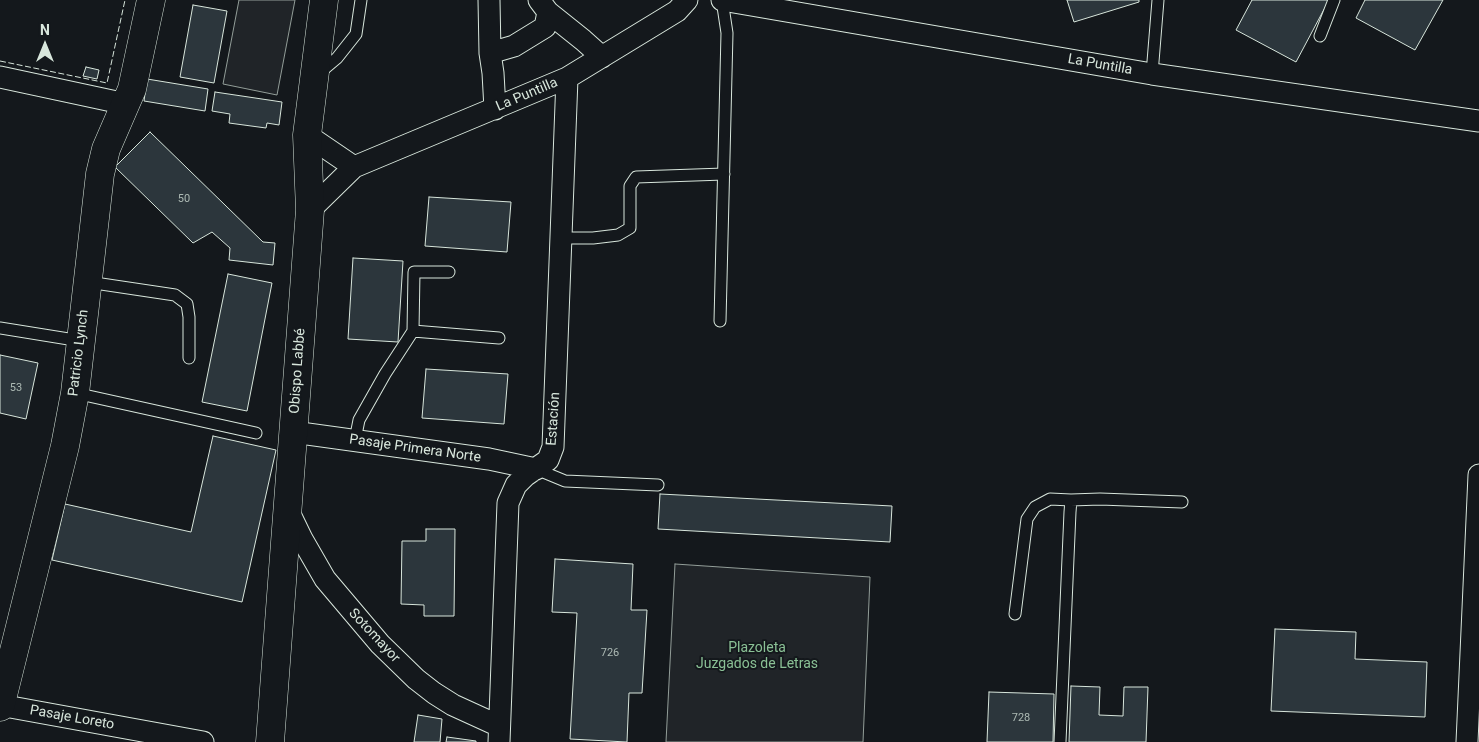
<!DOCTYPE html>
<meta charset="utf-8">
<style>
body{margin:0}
#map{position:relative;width:1479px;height:742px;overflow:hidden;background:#14181c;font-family:Roboto,sans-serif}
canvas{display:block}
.north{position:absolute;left:20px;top:20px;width:50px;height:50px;-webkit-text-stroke:4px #14181c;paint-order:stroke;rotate:0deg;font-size:14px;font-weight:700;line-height:20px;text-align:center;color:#d8e6dc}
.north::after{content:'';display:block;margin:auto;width:18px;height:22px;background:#d8e6dc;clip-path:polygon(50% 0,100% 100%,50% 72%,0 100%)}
</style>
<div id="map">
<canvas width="1479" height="742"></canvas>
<div class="north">N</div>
</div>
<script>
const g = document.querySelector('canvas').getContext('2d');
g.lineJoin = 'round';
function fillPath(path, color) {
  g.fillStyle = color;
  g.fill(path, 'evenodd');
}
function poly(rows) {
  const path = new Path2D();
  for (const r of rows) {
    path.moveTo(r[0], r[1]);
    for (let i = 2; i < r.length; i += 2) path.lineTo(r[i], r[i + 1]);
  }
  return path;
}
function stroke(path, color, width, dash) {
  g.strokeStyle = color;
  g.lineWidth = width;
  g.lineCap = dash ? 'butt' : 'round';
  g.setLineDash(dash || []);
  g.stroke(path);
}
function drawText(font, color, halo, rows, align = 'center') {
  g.font = font + ' Roboto,sans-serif';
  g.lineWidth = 4;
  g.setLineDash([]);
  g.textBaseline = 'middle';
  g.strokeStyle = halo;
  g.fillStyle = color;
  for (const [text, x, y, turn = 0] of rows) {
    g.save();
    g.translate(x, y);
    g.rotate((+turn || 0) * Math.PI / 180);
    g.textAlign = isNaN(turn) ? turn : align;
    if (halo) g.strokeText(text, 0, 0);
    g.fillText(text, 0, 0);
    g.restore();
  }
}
const green = poly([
 [239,0,295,0,277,95,223,84,239,0],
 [675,564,870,577,863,742,666,742,675,564]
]);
fillPath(green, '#202428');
stroke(green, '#939e99', 1);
const building = poly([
 [1067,0,1139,0,1139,2,1074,22,1067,0],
 [1252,0,1329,0,1296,62,1236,30,1252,0],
 [1365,0,1443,0,1415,50,1356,18,1365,0],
 [193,5,227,11,214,83,180,77,193,5],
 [86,67,99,70,97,79,83,76,86,67],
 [147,79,208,89,205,111,144,101,147,79],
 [215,92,282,102,279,125,267,123,266,128,229,123,230,114,212,111,215,92],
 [150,132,263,242,275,243,273,265,229,260,230,248,212,232,193,243,115,167,150,132],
 [429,197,511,202,507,252,425,246,429,197],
 [353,258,403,261,398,342,348,339,353,258],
 [228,274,272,283,247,411,202,402,228,274],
 [0,355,38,363,26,419,0,413,0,355],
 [426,369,508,374,504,424,422,418,426,369],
 [213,436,276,450,242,602,52,560,65,504,191,532,213,436],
 [660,494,892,506,890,542,658,529,660,494],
 [426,529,455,529,454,616,424,616,424,605,401,604,402,541,426,541,426,529],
 [555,559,633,564,631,610,647,610,642,693,629,693,627,742,570,739,577,613,552,612,555,559],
 [1275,629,1356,632,1355,659,1427,662,1425,717,1271,711,1275,629],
 [1071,686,1100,687,1099,715,1123,716,1124,687,1148,687,1146,742,1069,742,1071,686],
 [989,692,1054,694,1053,742,987,742,989,692],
 [418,715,442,719,440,742,414,742,418,715],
 [447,737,476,741,476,742,446,742,447,737]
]);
fillPath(building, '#2c363c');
stroke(building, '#d8e6dc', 1);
const service = poly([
 [1320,36,1334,0],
 [318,74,337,58,356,34,361,0],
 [1152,74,1158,0],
 [562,238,593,238,618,235,630,228,630,186,636,177,724,174],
 [449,272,414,272,413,331,499,338],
 [88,282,175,295,187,304,189,317,189,358],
 [720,321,727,33,722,0],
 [0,328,81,341],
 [75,393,256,433],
 [355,440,359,420,385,374,413,331],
 [536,469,565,481,658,485],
 [1015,614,1027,519,1035,507,1050,499,1071,500],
 [1060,742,1070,512,1071,500,1100,499,1182,502]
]);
const minor = poly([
 [489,0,490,53,493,73,495,109],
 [722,0,1152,74,1479,121],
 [548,12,583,40,602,57],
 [490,53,514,46,545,27,548,12,539,0],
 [0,77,126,104],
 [307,135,354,167],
 [310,210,354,167,567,78,677,11,687,0],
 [293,432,489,459,536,469],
 [287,508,302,539,325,579,380,644,416,679,434,693,453,705,499,726],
 [0,705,203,742],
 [499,742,508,503,516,485,525,476,548,460,553,447,567,78],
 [1467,742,1479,475]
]);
const tertiary = poly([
 [0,707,65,446,75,393,100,174,106,149,132,89,151,0],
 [270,742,310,210,307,135,324,0]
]);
stroke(service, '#d8e6dc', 13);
stroke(minor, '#d8e6dc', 23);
stroke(tertiary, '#d8e6dc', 29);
stroke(service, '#14181c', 11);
stroke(minor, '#14181c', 21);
stroke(tertiary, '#14181c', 28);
stroke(poly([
 [0,61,107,83,125,0]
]), '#d8e6dc', 1, [6, 2.5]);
drawText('11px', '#adbab4', null, [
 ["50",184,199],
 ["53",16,388],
 ["726",610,653],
 ["728",1021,718]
]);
drawText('14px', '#d8e6dc', '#14181c', [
 ["La Puntilla",1100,65,10],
 ["La Puntilla",527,95,-23],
 ["Patricio Lynch",79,353,-83],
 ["Obispo Labbé",298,371,-86],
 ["Estación",554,419,-86],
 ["Pasaje Primera Norte",415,449,8],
 ["Sotomayor",374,636,47],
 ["Pasaje Loreto",72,718,10]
]);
drawText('14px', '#8ac095', '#14181c', [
 ["Plazoleta",757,648],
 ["Juzgados de Letras",757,664]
]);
</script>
